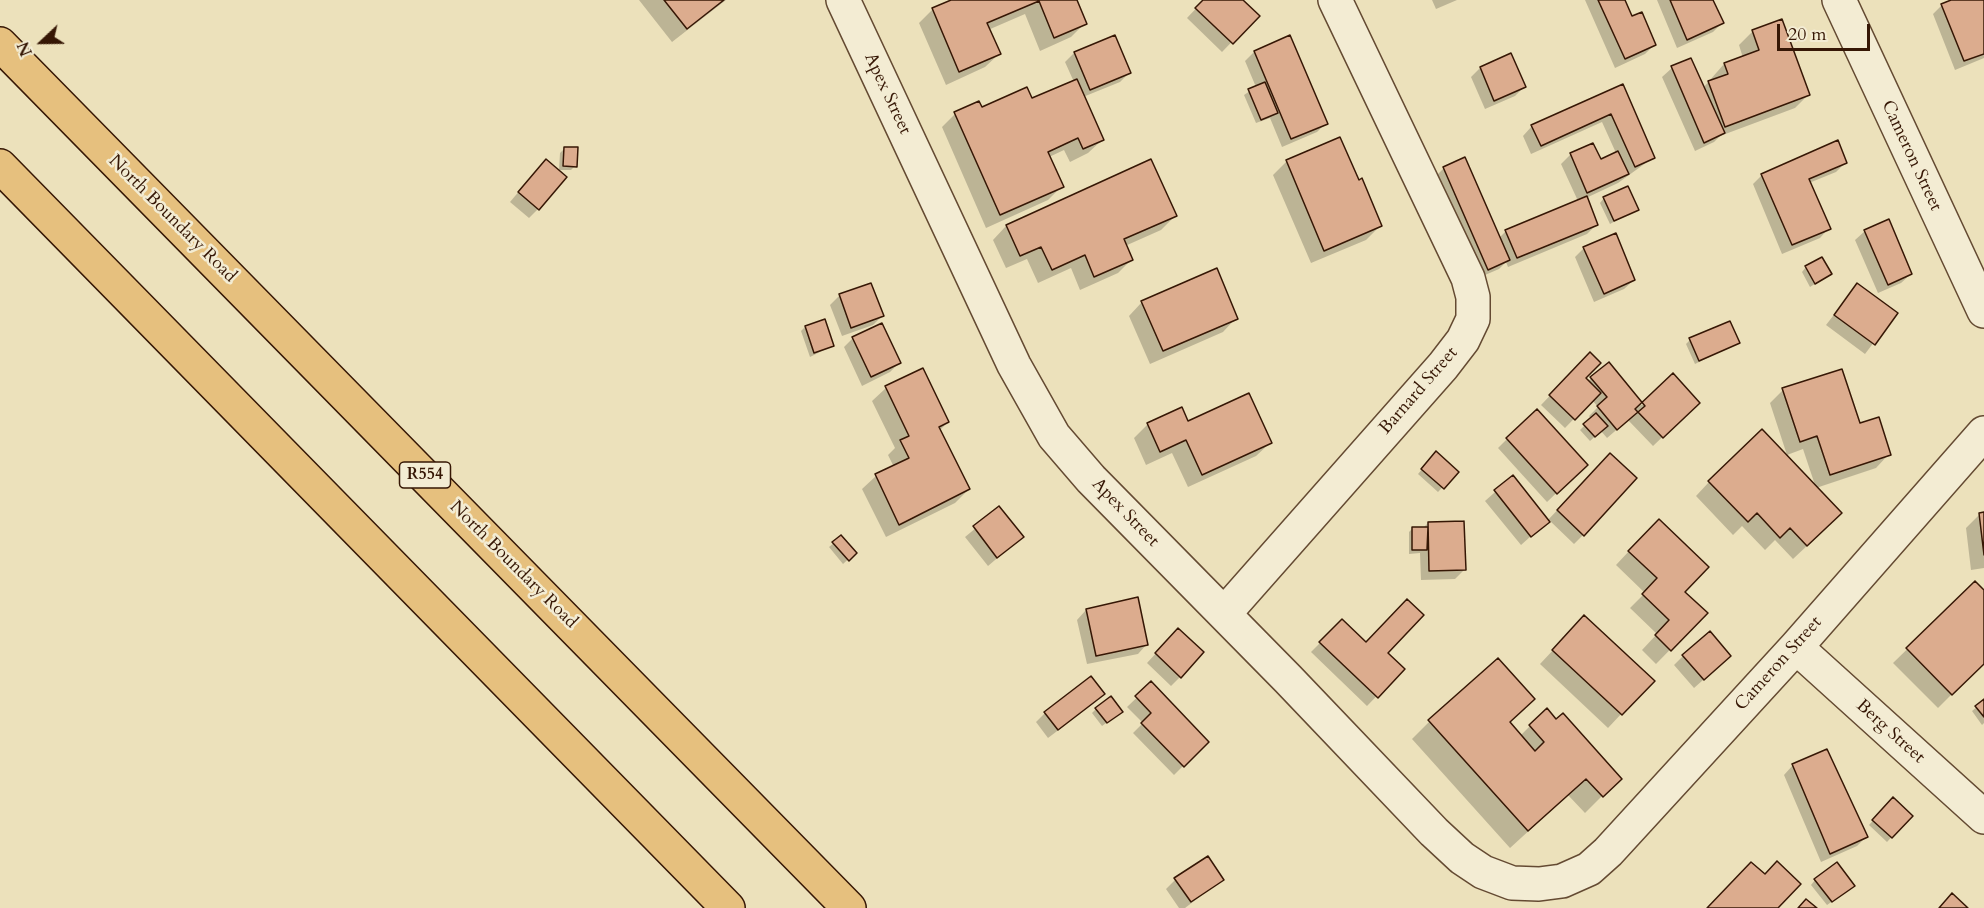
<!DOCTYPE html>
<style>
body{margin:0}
#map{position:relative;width:1984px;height:908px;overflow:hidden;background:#ece1bb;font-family:Cardo,serif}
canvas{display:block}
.north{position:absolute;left:12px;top:12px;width:60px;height:60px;-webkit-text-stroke:4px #f3ecd3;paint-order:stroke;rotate:248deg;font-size:16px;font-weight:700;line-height:24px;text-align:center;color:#361705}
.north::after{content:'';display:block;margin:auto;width:21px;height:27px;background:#361705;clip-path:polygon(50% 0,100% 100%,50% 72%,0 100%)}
.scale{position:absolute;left:1777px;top:24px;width:93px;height:27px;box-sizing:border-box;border:3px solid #361705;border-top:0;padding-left:8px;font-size:18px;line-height:21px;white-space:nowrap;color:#361705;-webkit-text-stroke:4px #f3ecd3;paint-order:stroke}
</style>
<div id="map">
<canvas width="1984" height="908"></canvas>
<div class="north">N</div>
<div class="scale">20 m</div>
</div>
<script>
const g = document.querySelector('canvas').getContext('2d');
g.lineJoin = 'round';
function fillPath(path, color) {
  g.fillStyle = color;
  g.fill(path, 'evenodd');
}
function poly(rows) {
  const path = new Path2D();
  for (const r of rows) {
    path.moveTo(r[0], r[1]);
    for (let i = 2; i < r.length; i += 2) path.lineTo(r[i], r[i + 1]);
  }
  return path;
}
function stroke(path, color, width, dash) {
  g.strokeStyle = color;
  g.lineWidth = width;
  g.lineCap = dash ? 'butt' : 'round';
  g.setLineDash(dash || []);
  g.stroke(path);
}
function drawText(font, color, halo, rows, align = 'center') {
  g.font = font + ' Cardo,serif';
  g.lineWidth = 5;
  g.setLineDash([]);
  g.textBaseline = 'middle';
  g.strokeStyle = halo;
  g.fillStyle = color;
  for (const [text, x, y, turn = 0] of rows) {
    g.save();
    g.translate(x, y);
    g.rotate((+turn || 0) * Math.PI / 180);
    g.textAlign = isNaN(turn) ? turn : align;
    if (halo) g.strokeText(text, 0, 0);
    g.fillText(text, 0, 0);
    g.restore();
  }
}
fillPath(poly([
 [639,0,726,0,672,42],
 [954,0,1075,0,1085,23,1071,37,1040,51,1025,14,988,30,999,54,985,67,946,85,919,23,933,9],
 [1204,0,1241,0,1257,16,1222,52,1187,18],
 [1432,0,1457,0,1436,9],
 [1585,0,1623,0,1631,18,1655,44,1645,54,1615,68],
 [1657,0,1712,0,1722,23,1713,32,1677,48],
 [1956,0,1984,0,1984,58,1955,70,1933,14,1942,5],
 [1753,31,1809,94,1795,108,1720,136,1714,142,1695,151,1662,77,1672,68,1690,60,1703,88,1724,64,1743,58,1739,45],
 [1254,52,1326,123,1317,132,1282,147,1270,118,1256,123,1244,95,1256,87,1245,61],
 [1074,53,1129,73,1120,82,1083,97,1102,140,1088,153,1070,162,1064,150,1049,157,1062,186,1048,200,986,228,942,127,955,114,1031,100,1074,82,1065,62],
 [1510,55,1524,87,1515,96,1485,109,1471,77,1480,68],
 [1622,86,1654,157,1618,183,1586,198,1597,224,1587,234,1508,267,1506,262,1499,269,1478,278,1434,178,1444,168,1464,159,1499,238,1506,231,1578,201,1561,164,1570,155,1592,145,1600,161,1616,153,1602,122,1531,154,1523,136,1532,126],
 [565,148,575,166,571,170,559,170,560,153],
 [1150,161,1175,216,1161,230,1125,246,1131,260,1118,273,1080,290,1071,268,1038,283,1027,259,1006,268,993,240,1006,226],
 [1287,161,1380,226,1366,240,1311,263,1273,175],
 [1846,162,1836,172,1809,183,1829,228,1820,238,1782,254,1753,184,1762,175],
 [537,170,538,209,529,218,510,202],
 [1604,198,1637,209,1610,224,1600,203],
 [1865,231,1911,274,1901,283,1878,293,1855,240],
 [1584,248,1634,280,1624,289,1594,302,1575,257],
 [1806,267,1830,274,1810,287,1802,272],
 [870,284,882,316,873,325,842,336,830,305,839,296],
 [1857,285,1896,313,1865,354,1826,325],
 [1142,302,1236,318,1223,332,1150,364,1129,316],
 [805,327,832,346,810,357,801,331],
 [853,338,899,363,890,372,862,386,844,347],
 [1690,340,1738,343,1695,364,1686,344],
 [1590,354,1584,378,1588,382,1591,378,1642,405,1698,403,1653,446,1628,420,1607,438,1601,431,1590,441,1580,430,1591,419,1589,416,1598,407,1592,400,1565,428,1541,405],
 [922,370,948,422,939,431,969,489,955,503,886,537,862,489,876,476,894,467,888,455,895,448,872,401,886,388],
 [1783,390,1859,425,1889,454,1876,468,1816,488,1803,449,1787,455,1770,403],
 [1187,423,1270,443,1256,456,1188,487,1172,453,1146,465,1134,438,1148,424],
 [1507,439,1576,474,1547,502,1498,448],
 [1436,453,1457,472,1438,492,1418,474],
 [1601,464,1583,535,1574,544,1549,520,1521,545,1485,501,1512,477,1547,521],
 [1709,482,1827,527,1793,559,1775,540,1765,550,1742,526,1733,535,1696,496],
 [999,509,1022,537,988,566,965,537],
 [1980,514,1984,514,1984,568,1971,570,1966,528],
 [1428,523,1464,570,1455,579,1421,580,1420,553,1409,554,1409,532,1413,528,1423,528],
 [1645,534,1683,592,1706,613,1656,664,1642,650,1657,634,1630,608,1645,593,1616,565],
 [841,537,855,553,843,564,829,547],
 [1975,583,1984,592,1984,662,1938,708,1893,663],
 [1137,599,1147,644,1138,654,1087,664,1077,620,1086,610],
 [1342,621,1366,644,1403,669,1367,706,1311,652],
 [1571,631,1652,681,1608,728,1540,664],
 [1169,639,1180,677,1171,686,1147,663],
 [1683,656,1720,665,1694,688,1674,665],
 [1151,684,1207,742,1174,775,1133,733,1143,723,1127,707],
 [1984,701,1984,723,1982,725,1972,711],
 [1094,703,1048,738,1036,722,1045,713],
 [1096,709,1116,716,1102,726,1092,713],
 [1429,722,1509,723,1520,736,1530,726,1619,779,1585,813,1568,795,1510,848,1412,739],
 [1793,765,1866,837,1857,846,1821,862,1784,775],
 [1893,799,1911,816,1887,842,1869,825],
 [1175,880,1222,880,1185,908,1179,908,1166,889],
 [1815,880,1849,890,1827,905,1811,885]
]), '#0003');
const building = poly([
 [664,0,724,0,687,29,664,0],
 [951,0,1077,0,1087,24,1054,38,1039,1,987,23,1001,54,959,72,932,8,951,0],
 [1203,0,1243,0,1260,16,1233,44,1195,8,1203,0],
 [1598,0,1625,0,1632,16,1642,12,1656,45,1625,59,1598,0],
 [1670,0,1713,0,1724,23,1687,40,1670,0],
 [1951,0,1984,0,1984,54,1964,61,1941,4,1951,0],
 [1782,19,1810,95,1725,127,1708,81,1728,74,1724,63,1759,50,1752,30,1782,19],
 [1115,35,1131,73,1090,90,1074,52,1115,35],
 [1290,35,1328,124,1291,139,1254,51,1290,35],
 [1511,53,1526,87,1494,101,1480,67,1511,53],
 [1691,58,1725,133,1704,143,1671,66,1691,58],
 [1077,79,1104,140,1083,149,1078,138,1048,152,1064,187,1000,215,954,112,979,101,982,107,1027,87,1032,98,1077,79],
 [1265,82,1278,113,1261,120,1248,89,1265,82],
 [1623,84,1655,158,1635,167,1611,114,1541,146,1531,125,1623,84],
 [1340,137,1359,180,1362,178,1382,226,1324,251,1286,160,1340,137],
 [1838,140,1847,163,1809,179,1831,229,1792,245,1761,174,1838,140],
 [1593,143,1601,159,1618,151,1629,174,1587,193,1570,153,1593,143],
 [564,147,578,147,577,167,563,166,564,147],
 [1465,157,1510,260,1488,270,1443,167,1465,157],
 [546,159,567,177,539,210,518,192,546,159],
 [1151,159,1177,216,1124,239,1133,260,1094,277,1085,255,1052,270,1041,247,1020,256,1006,225,1151,159],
 [1628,186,1639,210,1614,221,1603,197,1628,186],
 [1587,196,1598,225,1517,258,1505,230,1587,196],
 [1889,219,1912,274,1888,285,1864,230,1889,219],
 [1616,233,1635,280,1604,294,1583,247,1616,233],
 [1822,257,1832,274,1815,284,1805,266,1822,257],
 [1217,268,1238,319,1163,351,1141,301,1217,268],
 [871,283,884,316,851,328,839,294,871,283],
 [1857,283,1898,313,1875,345,1834,315,1857,283],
 [825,319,834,346,814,353,805,326,825,319],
 [1730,321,1740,343,1699,361,1689,338,1730,321],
 [882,323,901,363,871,377,852,337,882,323],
 [1590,352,1601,363,1586,378,1601,393,1575,420,1549,395,1590,352],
 [1609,362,1645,406,1617,430,1597,406,1607,397,1590,377,1609,362],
 [923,368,949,422,939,427,970,489,899,525,875,474,909,458,900,440,909,436,885,386,923,368],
 [1842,369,1860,423,1879,417,1891,455,1830,475,1817,436,1800,442,1782,388,1842,369],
 [1673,373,1700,403,1663,438,1635,409,1673,373],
 [1249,393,1272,443,1202,475,1186,440,1160,452,1147,423,1182,407,1188,421,1249,393],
 [1537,409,1588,465,1557,494,1506,438,1537,409],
 [1596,413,1608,426,1595,437,1583,424,1596,413],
 [1762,429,1842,513,1807,546,1790,528,1780,538,1757,513,1748,522,1708,481,1762,429],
 [1436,451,1459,472,1444,489,1421,469,1436,451],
 [1610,453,1637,478,1584,536,1557,510,1610,453],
 [1513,475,1550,522,1531,537,1494,490,1513,475],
 [999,506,1024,537,997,558,973,526,999,506],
 [1984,512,1984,555,1979,513,1984,512],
 [1659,519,1709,567,1685,592,1708,613,1671,651,1655,635,1669,620,1642,594,1657,578,1628,551,1659,519],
 [1464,521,1466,570,1429,571,1428,522,1464,521],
 [1412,527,1428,527,1427,550,1412,550,1412,527],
 [841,535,857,553,849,561,832,542,841,535],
 [1975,581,1984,590,1984,664,1952,695,1906,648,1975,581],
 [1138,597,1148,645,1096,656,1086,609,1138,597],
 [1407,599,1424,615,1388,653,1405,669,1378,698,1319,642,1342,619,1366,642,1407,599],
 [1584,615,1655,681,1622,715,1552,650,1584,615],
 [1178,628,1204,652,1181,678,1155,653,1178,628],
 [1710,631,1731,656,1704,680,1682,655,1710,631],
 [1498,658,1535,699,1510,722,1535,751,1544,742,1529,725,1547,708,1556,719,1563,713,1622,779,1603,797,1586,779,1528,831,1428,720,1498,658],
 [1091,676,1105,694,1058,730,1044,712,1091,676],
 [1151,681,1209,742,1184,767,1141,723,1151,713,1135,696,1151,681],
 [1111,696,1123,712,1107,723,1095,708,1111,696],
 [1984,699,1984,717,1975,706,1984,699],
 [1827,749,1868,837,1830,854,1792,764,1827,749],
 [1893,797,1913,816,1892,838,1872,820,1893,797],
 [1208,856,1224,880,1191,902,1174,878,1208,856],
 [1777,861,1801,884,1778,908,1707,908,1751,862,1765,874,1777,861],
 [1837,862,1855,886,1832,902,1814,879,1837,862],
 [1952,893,1968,908,1939,908,1952,893],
 [1806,899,1817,908,1798,908,1806,899]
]);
fillPath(building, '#dcac8e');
stroke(building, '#361705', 1.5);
const minor = poly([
 [843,0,1014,365,1054,436,1091,479,1288,679,1434,832,1462,858,1483,872,1512,883,1539,884,1562,881,1589,869,1608,852,1796,647,1984,433],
 [1839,0,1984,311],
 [1224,614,1443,366,1463,340,1473,319,1473,297,1468,278,1335,0],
 [1796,647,1984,817]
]);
const major = poly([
 [0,44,849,908],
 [0,166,728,908]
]);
stroke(minor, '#644a32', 36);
stroke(major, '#361705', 36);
stroke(minor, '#f3ecd3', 33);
stroke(major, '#e6c07e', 33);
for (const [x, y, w] of [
 [425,475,51]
]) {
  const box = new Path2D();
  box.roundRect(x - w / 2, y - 13, w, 26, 4.5);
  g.fillStyle = '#f3ecd3';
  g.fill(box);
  stroke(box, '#361705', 1.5);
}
drawText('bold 16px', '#361705', null, [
 ["R554",425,475]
]);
drawText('18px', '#361705', '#f3ecd3', [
 ["Apex Street",887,94,65],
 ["Cameron Street",1911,156,65],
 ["North Boundary Road",172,219,45],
 ["Barnard Street",1419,391,-49],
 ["Apex Street",1125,513,46],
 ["North Boundary Road",513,565,45],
 ["Cameron Street",1779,664,-48],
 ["Berg Street",1890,732,42]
]);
</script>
